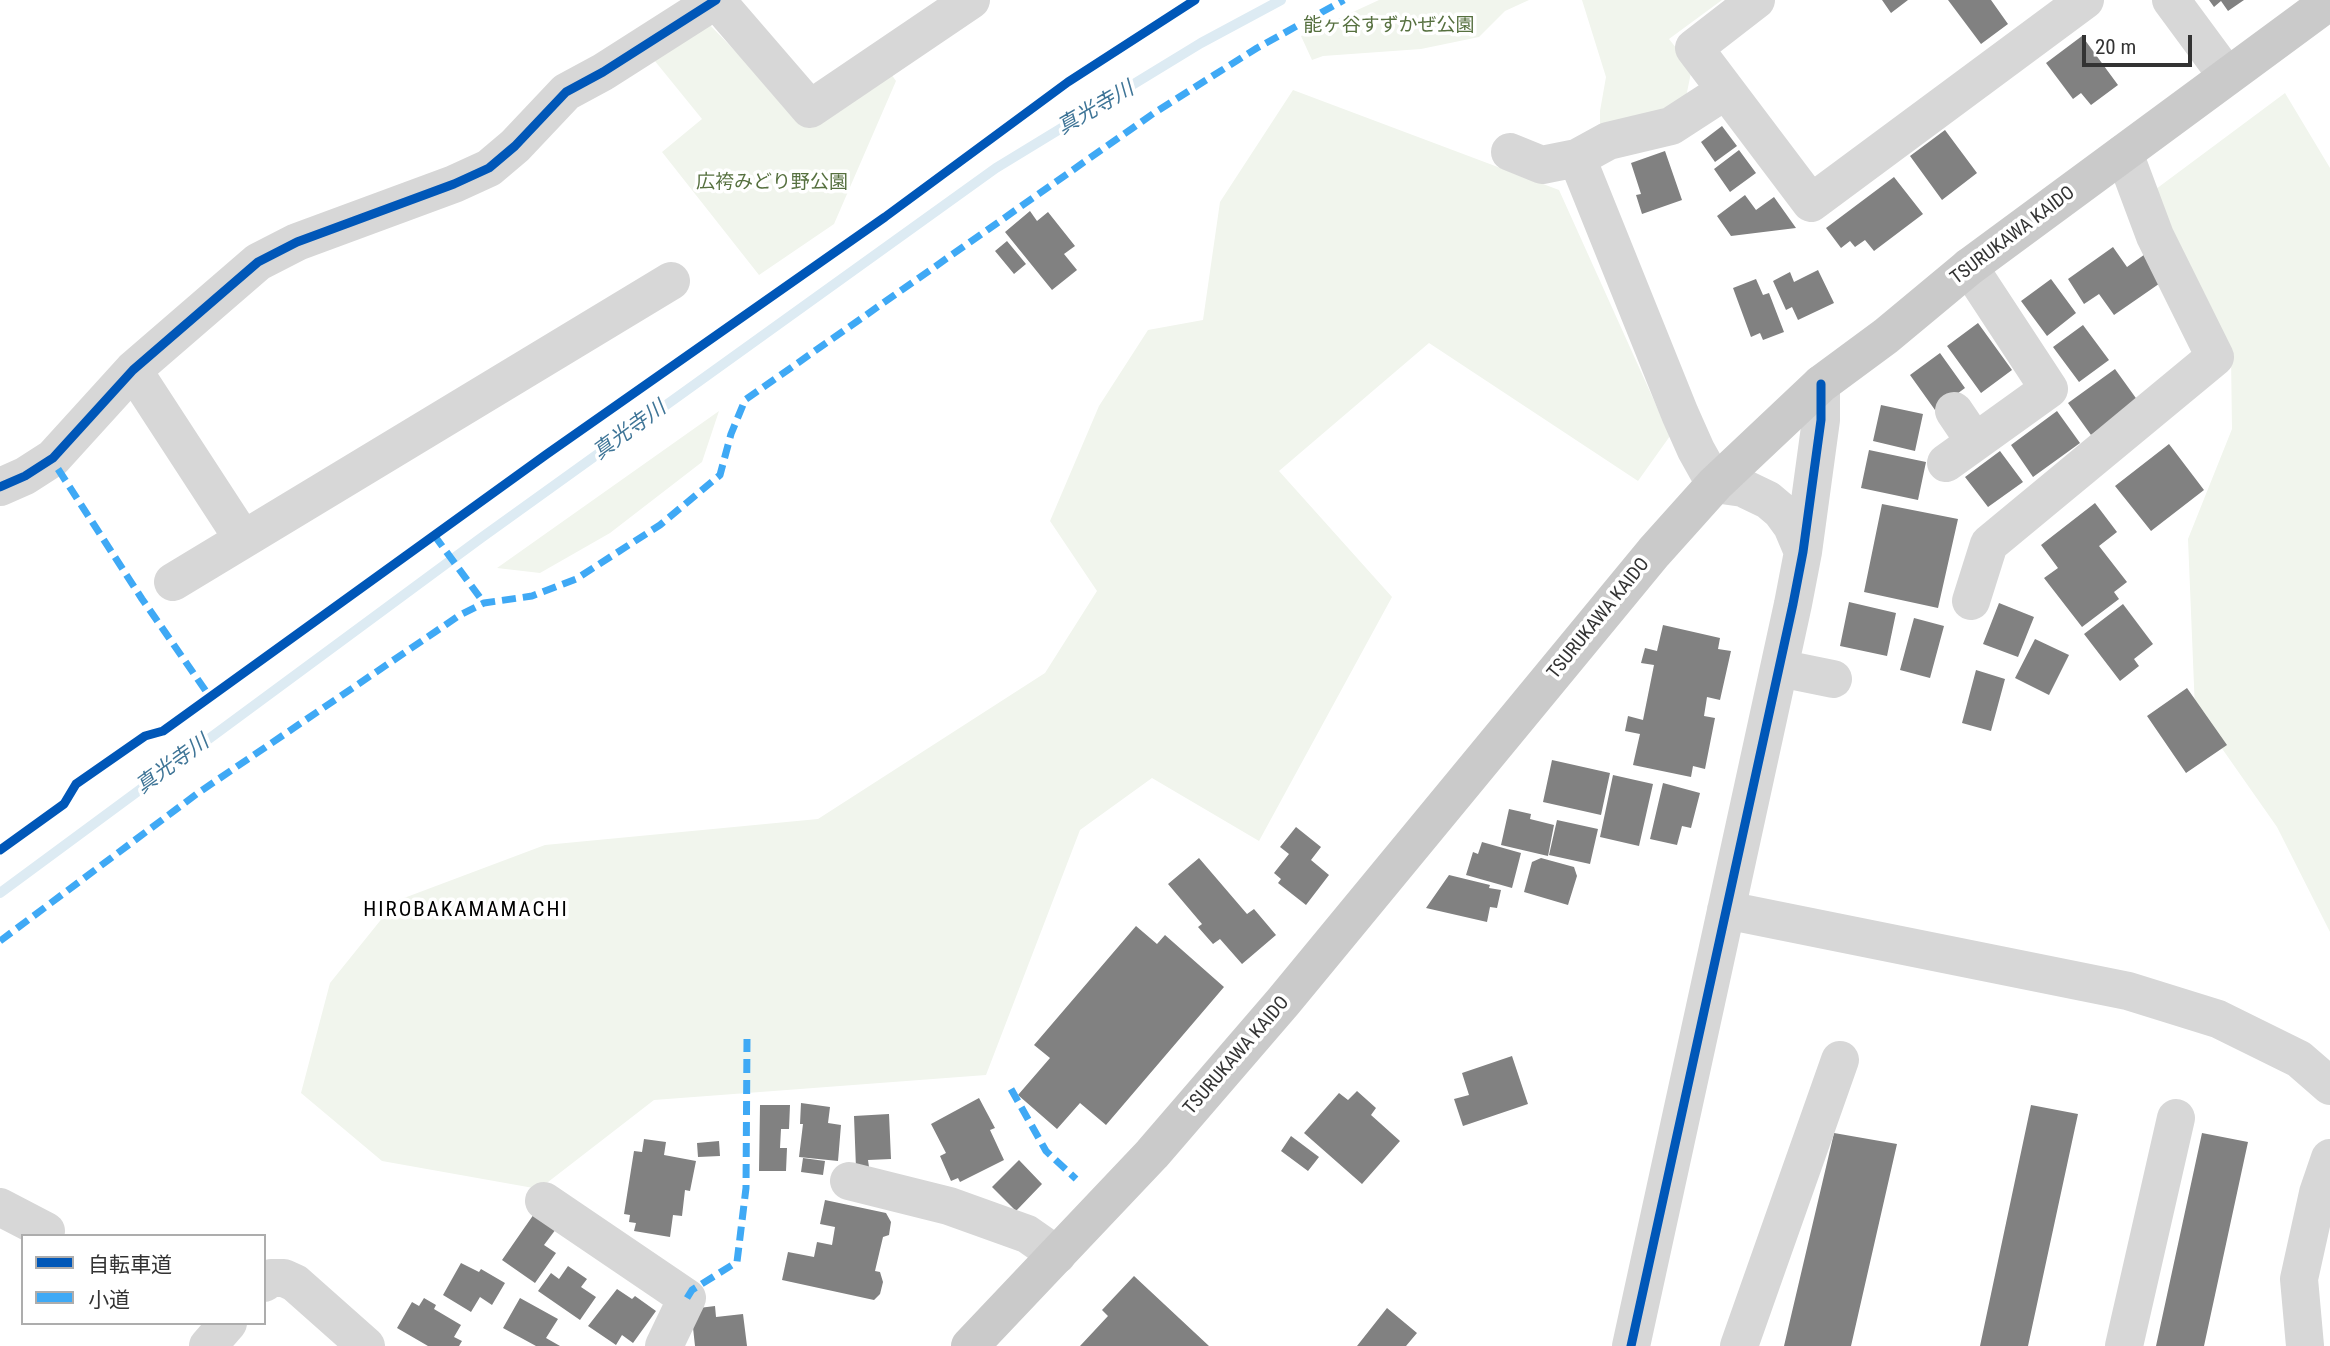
<!DOCTYPE html>
<meta charset="utf-8">
<style>
body{margin:0}
#map{position:relative;width:2330px;height:1346px;overflow:hidden;background:#fff;font-family:"Roboto Condensed","Noto Sans JP",sans-serif}
canvas{display:block}
.legend{position:absolute;left:21px;top:1234px;width:245px;height:91px;box-sizing:border-box;background:#fff;border:2px solid #adadad;margin:0;padding:9px 12px;list-style:none;font-size:21px;color:#333}
.legend li{display:flex;align-items:center;gap:14px;height:35px}
.legend b{width:35px;border:2px solid #adadad}
.scale{position:absolute;left:2082px;top:35px;width:110px;height:32px;box-sizing:border-box;border:4px solid #333;border-top:0;padding-left:9px;font-size:21px;line-height:24px;white-space:nowrap;color:#333;-webkit-text-stroke:5px #fff;paint-order:stroke}
</style>
<div id="map">
<canvas width="2330" height="1346"></canvas>
<ul class="legend">
<li><b style="height:9px;background:#0057b8"></b>自転車道</li>
<li><b style="height:9px;background:#3fa9f5"></b>小道</li>
</ul>
<div class="scale">20 m</div>
</div>
<script>
const g = document.querySelector('canvas').getContext('2d');
g.lineJoin = 'round';
function fillPath(path, color) {
  g.fillStyle = color;
  g.fill(path, 'evenodd');
}
function poly(rows) {
  const path = new Path2D();
  for (const r of rows) {
    path.moveTo(r[0], r[1]);
    for (let i = 2; i < r.length; i += 2) path.lineTo(r[i], r[i + 1]);
  }
  return path;
}
function stroke(path, color, width, dash) {
  g.strokeStyle = color;
  g.lineWidth = width;
  g.lineCap = dash ? 'butt' : 'round';
  g.setLineDash(dash || []);
  g.stroke(path);
}
function drawText(font, color, halo, rows, align = 'center') {
  g.font = font + ' "Roboto Condensed","Noto Sans JP",sans-serif';
  g.lineWidth = 7;
  g.setLineDash([]);
  g.textBaseline = 'middle';
  g.strokeStyle = halo;
  g.fillStyle = color;
  for (const [text, x, y, turn = 0] of rows) {
    g.save();
    g.translate(x, y);
    g.rotate((+turn || 0) * Math.PI / 180);
    g.textAlign = isNaN(turn) ? turn : align;
    if (halo) g.strokeText(text, 0, 0);
    g.fillText(text, 0, 0);
    g.restore();
  }
}
fillPath(poly([
 [1379,0,1529,0,1505,11,1479,37,1421,49,1323,56,1312,60,1301,36],
 [1582,0,1722,0,1669,39,1692,68,1686,97,1652,116,1600,128,1600,111,1606,77],
 [706,21,807,125,887,68,896,81,834,224,759,275,662,152,702,119,650,55],
 [1293,90,1559,190,1670,436,1638,481,1429,343,1279,471,1392,597,1259,841,1152,778,1080,830,986,1075,654,1100,539,1189,382,1161,301,1093,330,983,396,901,545,845,818,819,1045,673,1097,591,1050,521,1099,406,1148,330,1203,320,1220,202],
 [2285,93,2330,168,2330,932,2277,827,2195,710,2188,539,2232,429,2231,356,2152,192],
 [719,411,702,462,610,533,540,573,497,568]
]), '#f1f5ed');
stroke(poly([
 [0,893,481,538,996,168,1201,43,1281,0]
]), '#ddebf3', 10);
fillPath(poly([
 [1882,0,1908,0,1891,13],
 [1948,0,1991,0,2008,24,1981,44],
 [2209,0,2244,0,2228,11,2221,1,2214,7],
 [2082,36,2118,85,2091,105,2081,93,2073,99,2046,63],
 [1722,126,1737,146,1715,162,1701,142],
 [1945,130,1977,173,1942,200,1910,156],
 [1739,150,1756,173,1730,192,1714,169],
 [1665,151,1682,200,1642,214,1636,195,1641,194,1631,163],
 [1894,177,1923,214,1874,251,1865,240,1855,247,1850,241,1841,248,1826,228],
 [1745,195,1756,210,1774,197,1796,228,1731,236,1717,216],
 [1030,211,1037,221,1048,212,1075,246,1064,254,1077,270,1052,290,1005,232],
 [1007,241,1026,264,1014,274,995,251],
 [2113,247,2127,267,2148,252,2166,279,2114,315,2099,294,2084,304,2068,279],
 [1818,270,1834,303,1798,320,1792,307,1786,310,1773,281,1790,272,1794,282],
 [1756,279,1763,295,1769,293,1784,332,1763,340,1760,333,1751,337,1733,288],
 [2051,279,2076,313,2047,336,2021,301],
 [1978,323,2012,370,1981,393,1947,346],
 [2083,325,2109,360,2079,382,2053,347],
 [1940,353,1965,388,1935,410,1910,375],
 [2115,369,2138,401,2091,435,2068,403],
 [1881,405,1923,414,1915,451,1873,441],
 [2057,411,2080,443,2033,477,2011,445],
 [2169,444,2204,490,2151,531,2115,486],
 [1869,450,1926,462,1918,500,1861,488],
 [2000,451,2023,482,1988,507,1965,477],
 [2095,503,2117,532,2099,546,2127,582,2114,592,2119,599,2082,627,2044,578,2058,568,2041,545],
 [1882,504,1958,519,1938,608,1864,592],
 [1849,602,1896,613,1887,656,1840,646],
 [1999,603,2034,617,2018,657,1983,644],
 [2123,604,2153,644,2134,659,2139,666,2120,681,2084,634],
 [1914,618,1944,626,1930,678,1900,670],
 [1663,625,1720,638,1718,649,1731,651,1720,700,1707,697,1704,716,1715,718,1705,769,1693,766,1691,777,1633,765,1640,734,1625,731,1628,716,1643,720,1654,665,1641,663,1645,648,1657,651],
 [2035,639,2069,655,2049,695,2015,678],
 [1976,670,2005,679,1991,731,1962,723],
 [2187,688,2227,745,2186,773,2147,716],
 [1552,760,1610,773,1601,815,1543,802],
 [1613,775,1653,784,1639,846,1600,837],
 [1663,783,1700,793,1691,828,1682,826,1677,845,1650,839],
 [1509,809,1531,814,1530,819,1554,825,1548,856,1501,845],
 [1557,820,1598,829,1590,864,1549,855],
 [1296,827,1321,847,1311,860,1329,875,1306,905,1278,883,1281,879,1274,873,1289,854,1280,847],
 [1482,842,1521,853,1512,888,1466,875,1473,852,1478,854],
 [1199,858,1247,914,1254,909,1276,935,1242,964,1220,939,1213,944,1198,927,1202,924,1168,884],
 [1541,858,1574,867,1577,876,1568,905,1524,892,1532,862],
 [1449,875,1490,885,1489,888,1501,890,1497,908,1490,907,1487,922,1426,908],
 [1136,926,1157,944,1165,935,1224,987,1106,1125,1080,1103,1057,1129,1018,1095,1050,1058,1034,1045],
 [1512,1056,1528,1104,1463,1126,1454,1099,1469,1095,1462,1073],
 [1357,1091,1376,1108,1371,1115,1400,1141,1362,1184,1304,1133,1339,1093,1348,1100],
 [979,1098,995,1128,990,1130,1004,1160,960,1182,958,1178,951,1181,940,1156,946,1153,931,1124],
 [801,1103,830,1107,828,1123,841,1125,838,1161,799,1157,803,1124,800,1124],
 [760,1105,790,1105,789,1129,781,1129,780,1148,787,1148,786,1171,759,1171],
 [2031,1105,2078,1114,2028,1346,1980,1346],
 [889,1114,891,1159,868,1160,869,1167,856,1168,854,1116],
 [1834,1133,1897,1144,1851,1346,1784,1346],
 [2202,1133,2248,1142,2204,1346,2156,1346],
 [1291,1136,1319,1157,1308,1171,1281,1151],
 [644,1139,666,1142,664,1155,696,1161,690,1191,685,1190,682,1216,673,1215,670,1237,634,1231,636,1223,629,1222,630,1215,624,1214,634,1151,642,1152],
 [719,1141,720,1156,698,1157,697,1143],
 [803,1158,825,1161,823,1175,801,1172],
 [1019,1160,1042,1184,1016,1211,992,1187],
 [825,1200,886,1213,891,1222,889,1235,883,1237,875,1271,880,1272,883,1282,880,1294,874,1300,782,1280,788,1252,814,1257,817,1242,832,1245,835,1227,820,1224],
 [534,1214,556,1229,544,1245,556,1253,535,1283,502,1260],
 [461,1263,479,1272,481,1269,505,1283,492,1305,480,1297,471,1312,443,1295],
 [568,1266,587,1279,581,1287,596,1297,580,1320,538,1291,551,1273,559,1279],
 [1134,1276,1209,1346,1080,1346,1108,1316,1102,1310],
 [617,1289,632,1299,635,1296,656,1311,633,1343,622,1335,616,1345,588,1326],
 [424,1298,436,1305,434,1309,461,1325,454,1337,462,1341,459,1346,428,1346,397,1328,412,1302,419,1306],
 [520,1298,558,1319,546,1338,560,1346,536,1346,503,1328],
 [715,1306,716,1317,743,1314,747,1346,695,1346,691,1309],
 [1387,1308,1417,1333,1406,1346,1357,1346]
]), '#818181');
stroke(poly([
 [716,0,810,109,971,0],
 [1756,0,1694,48,1811,203,2085,0],
 [2171,0,2227,76],
 [1510,152,1542,165,1577,158,1680,414,1696,450,1715,484,1743,488,1768,500,1781,511,1792,526,1803,552],
 [1577,158,1608,141,1671,126,1725,91],
 [133,370,243,539],
 [1954,411,1975,442],
 [1946,463,2049,389,1969,267],
 [0,487,25,476,53,458,133,370,258,262,297,242,454,184,489,168,515,146,566,92,603,72,716,0],
 [173,582,671,281],
 [1971,601,1989,544,2215,357,2155,236,2124,153],
 [1779,668,1833,679],
 [1726,910,2128,991,2218,1019,2299,1059,2330,1086],
 [849,1181,949,1206,1027,1234,1057,1255],
 [544,1201,687,1298,664,1346],
 [0,1207,46,1231],
 [264,1283,271,1278,284,1278,295,1283,366,1346],
 [208,1346,228,1323],
 [1631,1346,1793,604,1803,552,1821,420,1821,384],
 [1739,1346,1840,1060],
 [2124,1346,2176,1118],
 [2305,1346,2299,1279,2318,1193,2330,1158]
]), '#d7d7d7', 38);
stroke(poly([
 [970,1346,1152,1154,1283,1002,1654,552,1715,484,1821,384,1886,336,1969,267,2330,1]
]), '#cacaca', 38);
stroke(poly([
 [58,469,142,599,210,697],
 [434,535,484,603],
 [0,941,198,793,460,615,484,603,532,596,576,579,660,525,720,475,731,434,745,400,1154,113,1257,48,1344,0],
 [1011,1089,1046,1151,1076,1179],
 [687,1298,692,1290,737,1262,746,1188,747,1039]
]), '#3fa9f5', 7, [14, 7]);
stroke(poly([
 [0,487,25,476,53,458,133,370,258,262,297,242,454,184,489,168,515,146,566,92,603,72,716,0],
 [0,850,64,804,76,784,145,736,163,731,547,454,885,217,1068,82,1195,0],
 [1631,1346,1793,604,1803,552,1821,420,1821,384]
]), '#0057b8', 9);
drawText('19px', '#56703f', '#fff', [
 ["能ヶ谷すずかぜ公園",1389,26],
 ["広袴みどり野公園",772,183]
]);
drawText('19px', '#333', '#fff', [
 ["TSURUKAWA KAIDO",2013,236,-37],
 ["TSURUKAWA KAIDO",1599,619,-51],
 ["TSURUKAWA KAIDO",1237,1056,-49]
]);
drawText('italic 21px', '#3f7597', '#fff', [
 ["真光寺川",1096,109,-30],
 ["真光寺川",630,431,-36],
 ["真光寺川",173,765,-36]
]);
g.letterSpacing = '2px';
drawText('21px', '#000', '#fff', [
 ["HIROBAKAMAMACHI",466,911]
]);
g.letterSpacing = '0px';
</script>
